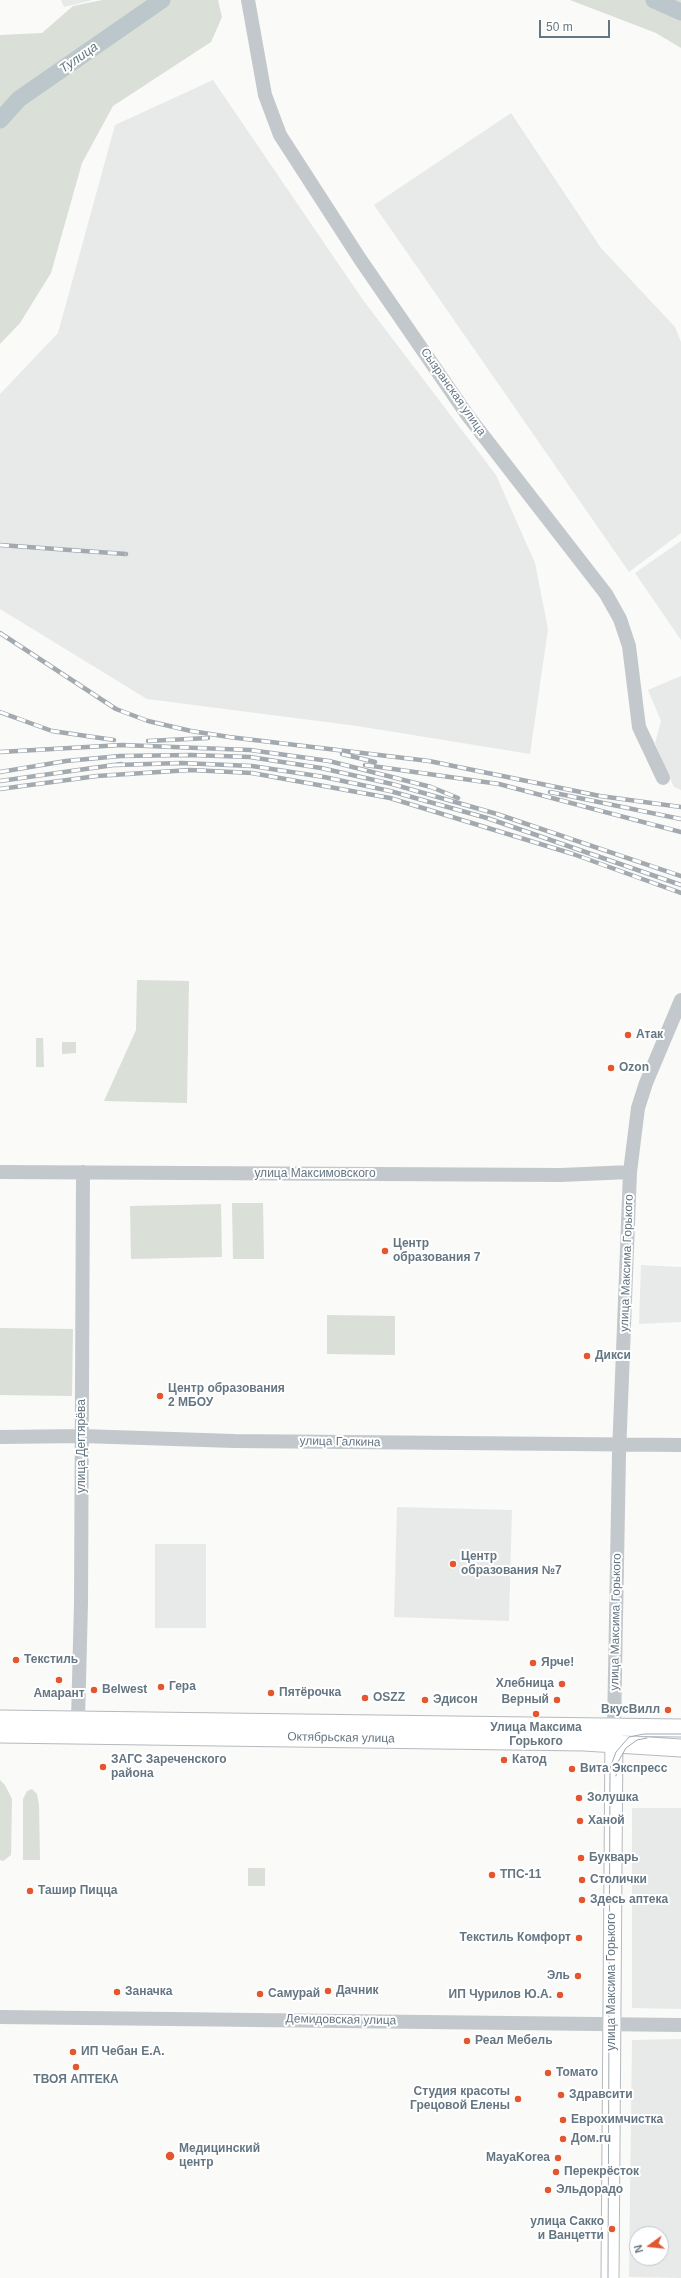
<!DOCTYPE html>
<meta charset="utf-8">
<style>
body{margin:0}
#map{position:relative;width:681px;height:2278px;overflow:hidden;background:#fafaf8;font-family:Arial,sans-serif}
canvas{display:block}
.north{position:absolute;left:629px;top:2226px;width:40px;height:40px;box-sizing:border-box;background:#fff;border:1px solid #c1c8cd;border-radius:50%;rotate:255deg;font-size:11px;font-weight:700;line-height:16px;text-align:center;color:#657683}
.north::after{content:'';display:block;margin:auto;width:14px;height:18px;background:#e4572e;clip-path:polygon(50% 0,100% 100%,50% 72%,0 100%)}
.scale{position:absolute;left:539px;top:20px;width:71px;height:18px;box-sizing:border-box;border:2px solid #657683;border-top:0;padding-left:5px;font-size:12px;line-height:14px;white-space:nowrap;color:#657683;-webkit-text-stroke:3px #fff;paint-order:stroke}
</style>
<div id="map">
<canvas width="681" height="2278"></canvas>
<div class="north">N</div>
<div class="scale">50 m</div>
</div>
<script>
const g = document.querySelector('canvas').getContext('2d');
g.lineJoin = 'round';
function fillPath(path, color) {
  g.fillStyle = color;
  g.fill(path, 'evenodd');
}
function poly(rows) {
  const path = new Path2D();
  for (const r of rows) {
    path.moveTo(r[0], r[1]);
    for (let i = 2; i < r.length; i += 2) path.lineTo(r[i], r[i + 1]);
  }
  return path;
}
function stroke(path, color, width, dash) {
  g.strokeStyle = color;
  g.lineWidth = width;
  g.lineCap = dash ? 'butt' : 'round';
  g.setLineDash(dash || []);
  g.stroke(path);
}
function drawText(font, color, halo, rows, align = 'center') {
  g.font = font + ' Arial,sans-serif';
  g.lineWidth = 4;
  g.setLineDash([]);
  g.textBaseline = 'middle';
  g.strokeStyle = halo;
  g.fillStyle = color;
  for (const [text, x, y, turn = 0] of rows) {
    g.save();
    g.translate(x, y);
    g.rotate((+turn || 0) * Math.PI / 180);
    g.textAlign = isNaN(turn) ? turn : align;
    if (halo) g.strokeText(text, 0, 0);
    g.fillText(text, 0, 0);
    g.restore();
  }
}
fillPath(poly([
 [61,0,93,0,64,7],
 [213,80,363,300,496,475,535,563,548,629,530,754,357,726,147,699,0,609,0,394,58,333,115,125],
 [511,113,601,248,675,327,681,342,681,533,629,572,374,205],
 [681,541,681,640,635,573],
 [681,676,681,790,674,787,655,743,661,721,648,690],
 [641,1265,681,1267,681,1322,639,1324],
 [397,1507,512,1510,509,1621,394,1617],
 [155,1544,206,1544,206,1628,155,1628],
 [632,1808,681,1808,681,2009,632,2008],
 [681,2039,681,2278,629,2277,632,2040],
 [637,2234,661,2234,661,2258,637,2258]
]), '#e8e9e9');
fillPath(poly([
 [102,0,218,0,222,17,211,42,113,106,82,163,51,273,20,323,0,344,0,35,42,33,73,6],
 [570,0,681,0,681,48,656,33],
 [137,980,189,981,187,1103,104,1101,136,1030],
 [36,1038,43,1038,44,1067,36,1067],
 [62,1042,76,1042,76,1053,62,1054],
 [232,1203,263,1203,264,1259,233,1259],
 [221,1204,222,1257,131,1259,130,1206],
 [327,1315,395,1316,395,1355,327,1354],
 [0,1328,73,1329,72,1396,0,1395],
 [0,1780,5,1785,12,1799,11,1855,3,1861,0,1860],
 [32,1789,37,1794,39,1805,40,1860,23,1860,23,1799,27,1791],
 [248,1868,265,1868,265,1886,248,1886]
]), '#dadfd7');
stroke(poly([
 [654,0,681,12],
 [0,120,19,99,162,0]
]), '#bbc7cb', 17);
const major = poly([
 [0,1719,681,1728],
 [0,1734,584,1742,681,1748],
 [610,2278,614,1732]
]);
stroke(major, '#b5babe', 19);
stroke(poly([
 [248,0,265,95,280,135,360,259,468,416,606,594,620,619,629,646,639,727,663,778],
 [0,1172,561,1175,630,1172],
 [0,1437,82,1436,234,1441,681,1445],
 [78,1720,81,1603,83,1172],
 [614,1728,619,1454,630,1172,638,1108,646,1083,681,1000],
 [0,2017,681,2025]
]), '#c3c8cc', 14);
stroke(major, '#fff', 17);
stroke(poly([
 [616,1776,618,1762,626,1748,637,1740,647,1738],
 [608,2278,610,1768,616,1752,629,1737,644,1734,681,1734]
]), '#a2aab0', 1);
const rail = poly([
 [0,545,126,554],
 [0,633,116,709,148,721,191,731,229,737,429,761,600,796,681,807],
 [0,712,52,731,114,740],
 [148,741,208,738],
 [0,752,122,745,250,750,329,761,431,787,458,798],
 [342,754,375,762],
 [116,765,181,763,252,766,324,777,390,791,487,818,681,885],
 [365,765,499,784,681,832],
 [0,772,66,761,120,756,191,755,250,757,321,768,392,784,497,814,681,876],
 [0,781,121,764],
 [0,789,97,776,190,770,252,773,390,798,573,854,681,893],
 [550,792,681,819]
]);
stroke(rail, '#a2aab0', 4.5);
stroke(rail, '#fff', 3, [9]);
for (const [x, y, r, color] of [
 [628,1035,4,"#e4572e"],
 [611,1068,4,"#e4572e"],
 [385,1251,4,"#e4572e"],
 [587,1356,4,"#e4572e"],
 [160,1396,4,"#e4572e"],
 [453,1564,4,"#e4572e"],
 [16,1660,4,"#e4572e"],
 [533,1663,4,"#e4572e"],
 [59,1680,4,"#e4572e"],
 [562,1684,4,"#e4572e"],
 [161,1687,4,"#e4572e"],
 [94,1690,4,"#e4572e"],
 [271,1693,4,"#e4572e"],
 [365,1698,4,"#e4572e"],
 [425,1700,4,"#e4572e"],
 [557,1700,4,"#e4572e"],
 [668,1710,4,"#e4572e"],
 [536,1714,4,"#e4572e"],
 [504,1760,4,"#e4572e"],
 [103,1767,4,"#e4572e"],
 [572,1769,4,"#e4572e"],
 [579,1798,4,"#e4572e"],
 [580,1821,4,"#e4572e"],
 [581,1858,4,"#e4572e"],
 [492,1875,4,"#e4572e"],
 [582,1880,4,"#e4572e"],
 [30,1891,4,"#e4572e"],
 [582,1900,4,"#e4572e"],
 [579,1938,4,"#e4572e"],
 [578,1976,4,"#e4572e"],
 [328,1991,4,"#e4572e"],
 [117,1992,4,"#e4572e"],
 [260,1994,4,"#e4572e"],
 [560,1995,4,"#e4572e"],
 [467,2041,4,"#e4572e"],
 [73,2052,4,"#e4572e"],
 [76,2067,4,"#e4572e"],
 [548,2073,4,"#e4572e"],
 [561,2095,4,"#e4572e"],
 [518,2099,4,"#e4572e"],
 [563,2120,4,"#e4572e"],
 [563,2139,4,"#e4572e"],
 [170,2156,5,"#e4572e"],
 [558,2158,4,"#e4572e"],
 [556,2172,4,"#e4572e"],
 [548,2190,4,"#e4572e"],
 [612,2229,4,"#e4572e"]
]) {
  const dot = new Path2D();
  dot.arc(x, y, r, 0, 2 * Math.PI);
  g.fillStyle = color;
  g.fill(dot);
  stroke(dot, '#fff', 1.5);
}
drawText('12px', '#657683', '#fff', [
 ["Сызранская улица",453,392,55],
 ["улица Максимовского",315,1174],
 ["улица Максима Горького",627,1263,-88],
 ["улица Галкина",340,1442,1],
 ["улица Дегтярёва",82,1446,-90],
 ["улица Максима Горького",616,1622,-89],
 ["Октябрьская улица",341,1738,1],
 ["улица Максима Горького",612,1982,-90],
 ["Демидовская улица",341,2020,1]
]);
drawText('bold 12px', '#657683', '#fff', [
 ["Атак",636,1035],
 ["Ozon",619,1068],
 ["Центр",393,1244],
 ["образования 7",393,1258],
 ["Дикси",595,1356],
 ["Центр образования",168,1389],
 ["2 МБОУ",168,1403],
 ["Центр",461,1557],
 ["образования №7",461,1571],
 ["Текстиль",24,1660],
 ["Ярче!",541,1663],
 ["Хлебница",554,1684,"right"],
 ["Гера",169,1687],
 ["Belwest",102,1690],
 ["Пятёрочка",279,1693],
 ["Амарант",59,1694,"center"],
 ["OSZZ",373,1698],
 ["Эдисон",433,1700],
 ["Верный",549,1700,"right"],
 ["ВкусВилл",660,1710,"right"],
 ["Улица Максима",536,1728,"center"],
 ["Горького",536,1742,"center"],
 ["ЗАГС Зареченского",111,1760],
 ["района",111,1774],
 ["Катод",512,1760],
 ["Вита Экспресс",580,1769],
 ["Золушка",587,1798],
 ["Ханой",588,1821],
 ["Букварь",589,1858],
 ["ТПС-11",500,1875],
 ["Столички",590,1880],
 ["Ташир Пицца",38,1891],
 ["Здесь аптека",590,1900],
 ["Текстиль Комфорт",571,1938,"right"],
 ["Эль",570,1976,"right"],
 ["Дачник",336,1991],
 ["Заначка",125,1992],
 ["Самурай",268,1994],
 ["ИП Чурилов Ю.А.",552,1995,"right"],
 ["Реал Мебель",475,2041],
 ["ИП Чебан Е.А.",81,2052],
 ["Томато",556,2073],
 ["ТВОЯ АПТЕКА",76,2080,"center"],
 ["Студия красоты",510,2092,"right"],
 ["Грецовой Елены",510,2106,"right"],
 ["Здравсити",569,2095],
 ["Еврохимчистка",571,2120],
 ["Дом.ru",571,2139],
 ["Медицинский",179,2149],
 ["центр",179,2163],
 ["MayaKorea",550,2158,"right"],
 ["Перекрёсток",564,2172],
 ["Эльдорадо",556,2190],
 ["улица Сакко",604,2222,"right"],
 ["и Ванцетти",604,2236,"right"]
], 'left');
drawText('italic 13px', '#60757c', '#fff', [
 ["Тулица",79,58,-35]
]);
</script>
